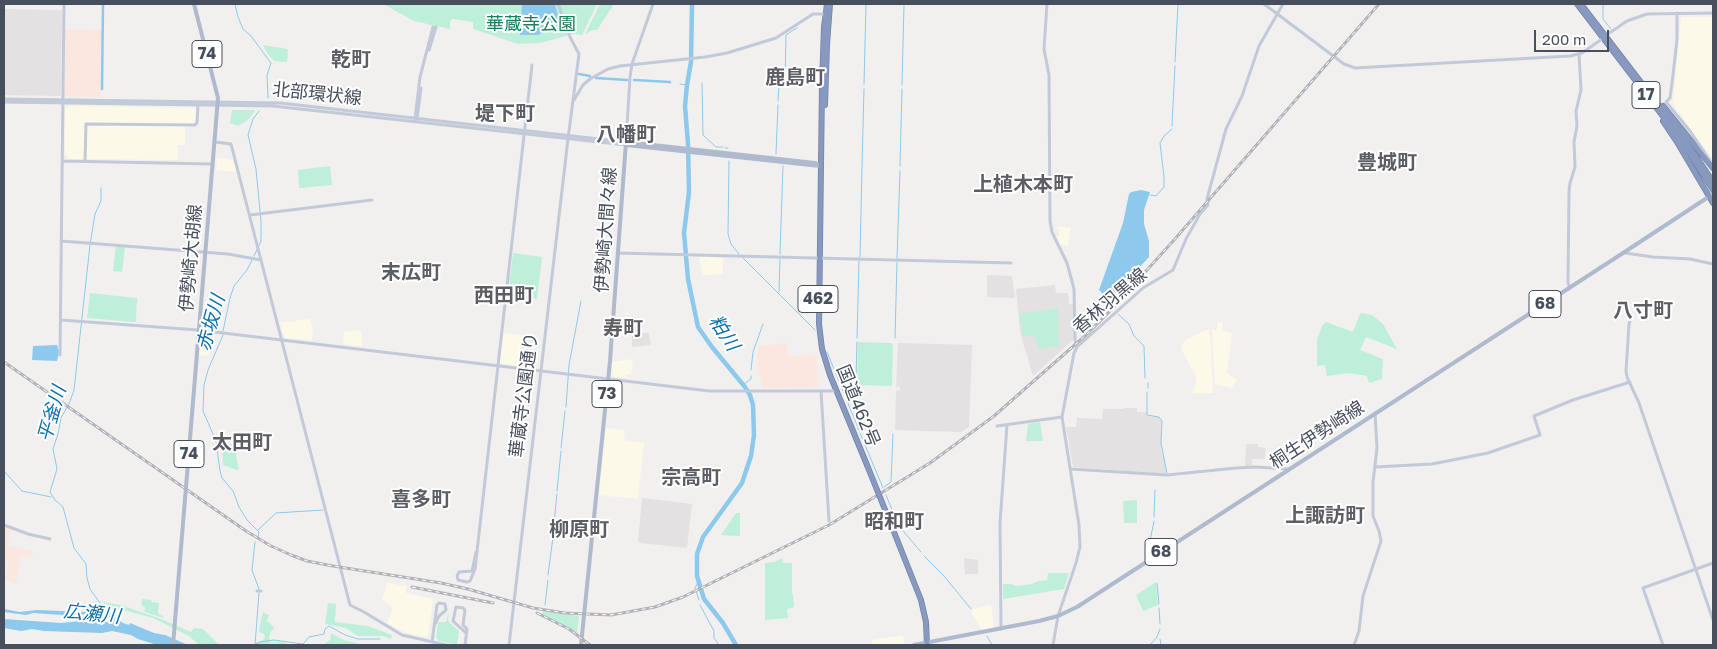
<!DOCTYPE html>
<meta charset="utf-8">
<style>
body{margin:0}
#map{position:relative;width:1717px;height:649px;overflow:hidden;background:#f2f0ef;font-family:"Golos Text",sans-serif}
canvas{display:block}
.frame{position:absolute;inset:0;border:5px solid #474f5d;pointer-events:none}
.scale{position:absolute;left:1534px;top:30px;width:75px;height:22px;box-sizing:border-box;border:2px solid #474f5d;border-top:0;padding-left:6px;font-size:15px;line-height:18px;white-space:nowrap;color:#474f5d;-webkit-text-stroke:4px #fff;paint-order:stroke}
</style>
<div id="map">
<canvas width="1717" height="649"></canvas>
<div class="frame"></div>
<div class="scale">200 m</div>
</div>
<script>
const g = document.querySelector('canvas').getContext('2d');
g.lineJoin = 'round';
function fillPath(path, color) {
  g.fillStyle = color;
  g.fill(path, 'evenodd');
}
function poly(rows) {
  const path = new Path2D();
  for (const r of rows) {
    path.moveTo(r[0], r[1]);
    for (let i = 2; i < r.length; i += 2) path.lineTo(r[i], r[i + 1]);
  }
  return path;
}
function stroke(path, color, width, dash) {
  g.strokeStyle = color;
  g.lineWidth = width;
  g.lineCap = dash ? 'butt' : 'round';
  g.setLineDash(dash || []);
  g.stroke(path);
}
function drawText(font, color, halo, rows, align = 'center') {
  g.font = font + ' "Golos Text","Noto Sans JP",sans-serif';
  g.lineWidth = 4;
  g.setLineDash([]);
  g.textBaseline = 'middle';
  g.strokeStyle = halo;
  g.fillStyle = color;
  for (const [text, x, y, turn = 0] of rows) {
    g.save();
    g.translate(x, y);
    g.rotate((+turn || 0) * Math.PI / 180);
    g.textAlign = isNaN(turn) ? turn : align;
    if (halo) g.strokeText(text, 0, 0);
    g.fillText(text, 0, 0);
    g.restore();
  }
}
fillPath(poly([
 [1681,17,1713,17,1713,160,1673,104],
 [69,106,195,108,196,108,195,123,185,124,185,145,178,145,178,160,87,159,68,159,65,155,65,109],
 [217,158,233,160,237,172,216,170],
 [1057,226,1071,228,1068,245,1059,245,1056,237,1059,237,1059,229,1057,229],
 [701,256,723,258,723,274,703,275,699,258],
 [310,319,313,332,312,340,286,338,283,335,280,322,296,322,297,320],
 [1221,322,1223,322,1222,331,1232,333,1227,373,1237,380,1232,388,1215,384,1213,351,1211,350,1213,393,1192,393,1196,382,1196,376,1182,350,1181,346,1187,339,1209,329,1211,349,1213,350,1212,330,1217,330,1217,323],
 [361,330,362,346,343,344,344,332],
 [204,333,216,335,208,356,199,355,200,336],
 [503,333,522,335,519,366,499,363],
 [633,359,631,375,627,374,626,378,614,377,612,374,612,362],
 [606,428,625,430,624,440,644,443,638,497,637,499,599,495],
 [387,583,406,586,406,593,433,599,428,635,425,637,404,632,387,623,393,608,382,600],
 [991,605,994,628,983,631,971,612,974,609],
 [903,635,905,645,873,645,872,640]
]), '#fcf9e9');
fillPath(poly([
 [4,9,62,10,61,96,4,95],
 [987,275,1012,276,1015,298,987,297],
 [1055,285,1056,293,1068,293,1069,304,1073,304,1073,340,1033,376,1020,332,1016,289],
 [628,317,639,318,639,332,649,333,651,345,632,347,632,333,628,332],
 [898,343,972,345,969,427,961,432,895,430,896,391,900,390,900,387,896,387],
 [1124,408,1137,408,1137,412,1146,412,1146,415,1159,417,1161,421,1161,451,1165,460,1166,474,1073,467,1066,427,1076,427,1077,418,1102,419,1103,409,1123,409],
 [1246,444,1258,444,1258,447,1265,448,1265,459,1252,459,1252,466,1245,466],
 [642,498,692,504,687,548,640,543,638,541],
 [964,558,978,560,978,574,965,574]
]), '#e3e1e1');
fillPath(poly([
 [65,29,102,30,101,97,65,96],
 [786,343,788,356,817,355,818,387,763,388,758,371,757,355,759,346],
 [4,526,11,530,8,545,33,552,32,557,21,556,16,584,4,580,9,562,4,560]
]), '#fbe7e0');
fillPath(poly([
 [383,4,597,4,582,35,574,34,540,43,518,44,473,29,473,22,453,19,450,21,450,29,414,21],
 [600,4,614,4,597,30,593,30,585,34],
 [263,45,288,49,287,62,274,61,267,53],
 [232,110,254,110,255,111,248,120,238,126,230,123],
 [330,166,332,185,299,188,298,170],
 [116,246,125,247,122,272,113,271],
 [513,253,542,257,537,299,508,296],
 [90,293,137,298,136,321,134,322,87,318],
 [1058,308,1058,346,1039,349,1034,336,1022,335,1020,314],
 [1362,313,1372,315,1383,324,1397,349,1366,337,1360,350,1383,359,1382,379,1369,383,1367,376,1349,373,1327,376,1325,365,1317,366,1317,340,1322,326,1326,322,1353,332,1360,314],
 [858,342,891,343,893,345,892,386,857,385],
 [1040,422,1043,441,1026,441,1028,424],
 [232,444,236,449,236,457,239,469,237,470,223,465,222,445],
 [1137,500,1137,523,1124,523,1123,501],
 [736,513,740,513,740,536,721,535],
 [782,558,783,563,792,563,792,594,793,595,794,607,787,609,788,618,765,620,765,563,775,562],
 [1048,573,1069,573,1064,589,1003,599,1003,584,1011,584,1016,586,1032,584,1038,581,1047,580],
 [1156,582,1158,605,1143,611,1136,595],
 [142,599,151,600,152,602,159,603,158,614,163,616,164,618,144,612,145,608,141,604],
 [102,602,121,605,161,619,191,632,194,628,203,629,219,645,199,645,189,636,153,618,113,607],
 [328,603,336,604,335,622,368,626,392,635,391,639,383,636,358,636,346,628,325,624],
 [543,611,579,616,577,633,542,614],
 [263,612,269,615,267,621,273,626,274,629,271,631,269,638,271,642,282,642,287,643,287,645,275,643,255,645,257,642,263,640,265,637,264,634,259,632,259,629],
 [448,614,449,614,448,620,450,623,459,631,457,645,439,641,436,638,438,622,446,622],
 [331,633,344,640,363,645,323,645,330,640]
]), '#beefd9');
fillPath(poly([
 [522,4,555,4,560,23,559,26,538,35,520,35],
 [1141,190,1150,192,1144,210,1144,224,1149,241,1149,257,1114,295,1108,299,1099,290,1123,223,1129,194,1131,192],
 [57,345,59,352,57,361,32,360,33,346],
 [4,609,20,612,37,610,110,613,123,623,129,625,130,623,154,633,165,635,188,645,157,645,138,639,131,635,112,631,102,633,44,631,32,629,21,631,4,628,4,619,61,623,81,621,109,622,112,621,110,618,98,615,85,614,76,617,64,617,62,615,33,613,26,615,4,612]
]), '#8cc9ec');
stroke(poly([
 [235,4,238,17,243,29,251,36,271,63,267,75,268,98],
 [1603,4,1603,19,1611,29],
 [1175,62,1178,4],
 [665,82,671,83],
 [785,82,786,35,797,28],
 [702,83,703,135,716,147,723,147],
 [680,84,687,85],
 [864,84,866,4],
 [902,85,904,5],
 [778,101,779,86],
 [1172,126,1175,66],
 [725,148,728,148],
 [776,154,778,105],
 [729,161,728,234,731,244,739,254],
 [862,166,864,89],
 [900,166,902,89],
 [101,188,101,201,95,214,90,245,74,390,69,404,61,418,58,434,53,449,57,469,50,492,55,500,63,507,74,548,86,564,87,578,90,589,108,614],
 [1150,195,1156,196,1164,187,1164,177,1160,143,1164,136,1172,129],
 [780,254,783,166],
 [254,256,261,241,261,221,256,169,248,135,253,119,259,111],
 [860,257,862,167],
 [743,258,815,330],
 [897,258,900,171],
 [779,292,780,259],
 [1111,308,1109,307,1113,302,1111,300],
 [1118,314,1129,324,1134,336,1144,346,1145,378],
 [223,331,230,298,234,286,247,270,252,260],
 [223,335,208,370,204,385,203,411,216,441,220,471,222,478,233,491,239,507,247,520,259,532,258,537],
 [857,338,859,261],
 [895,338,897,262],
 [827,352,859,430],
 [751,370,753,352,763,324],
 [1148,383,1148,388],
 [743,385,751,379,751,376],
 [1147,392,1147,415,1159,417,1162,421,1161,443,1167,474],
 [566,407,569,365,581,301],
 [855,415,857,342],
 [860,433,883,488],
 [561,448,565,411],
 [4,471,22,491,51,497],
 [884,487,891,482,893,434],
 [557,491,561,451],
 [886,495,897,522],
 [1154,517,1155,490],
 [899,526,921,552],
 [258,530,276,513,323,510],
 [553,533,557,494],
 [1150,541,1154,521],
 [255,542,252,570,259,589],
 [924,556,944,576,971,609],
 [548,575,553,537],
 [698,582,695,588,699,600],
 [1157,583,1159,604],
 [545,605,548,580],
 [700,605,714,631,714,638,719,645],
 [1159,608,1160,624],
 [987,636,992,645],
 [1160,639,1161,645],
 [255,644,260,642,274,640,303,644,309,637,324,634,325,629,329,626,345,635,358,639,380,639],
 [255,645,259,593],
 [1150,645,1157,637,1160,629]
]), '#8cc9ec', 1);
stroke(poly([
 [579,74,590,76],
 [596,78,627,80],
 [634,80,670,82],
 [102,89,103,4]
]), '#8cc9ec', 2.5);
stroke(poly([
 [692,4,691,62,687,85,685,106,688,144,689,192,684,233,688,279,698,327,712,347,745,387,750,395,753,405,754,435,751,456,742,483,703,537,697,554,697,576,704,599,723,623,736,645]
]), '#8cc9ec', 4.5);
const highway = poly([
 [827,4,824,27,822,85,819,324,822,349,830,375,867,465],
 [1577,4,1681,140,1713,190],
 [1581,4,1683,137,1713,182],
 [825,105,827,44,830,4],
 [1663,106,1713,168],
 [1663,121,1677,142,1713,203],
 [894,532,921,600,926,622,927,645]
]);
stroke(highway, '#7384aa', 6);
stroke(poly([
 [1047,4,1044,49,1049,75,1050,221,1052,232,1067,263,1074,289,1075,341,1077,347],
 [1264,4,1344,64,1355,68,1570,56,1582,53,1602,39],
 [1677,13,1677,39,1673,75,1670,98,1666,102,1690,131,1713,165],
 [1608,34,1627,21,1647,14,1713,13],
 [429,50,436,27],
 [4,99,280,103,626,142,630,77,632,64,653,4],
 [574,100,583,85,590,79,608,69,620,66,705,57,727,53,776,38,813,14,826,14],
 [4,102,273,106,626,145],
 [415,119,420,77,433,27],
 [417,119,421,88],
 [215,142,231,144,350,605,364,612,402,635,446,645],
 [62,161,212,164],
 [85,161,86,124,195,125,197,123,198,105],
 [250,215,372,200],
 [61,241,228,254,261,260],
 [618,253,1011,263],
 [1625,253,1653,257,1690,259,1713,264],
 [1570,288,1568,283,1569,191,1570,183,1575,167,1574,142,1577,126,1576,111,1581,90,1579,54],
 [61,320,198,330,709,391,836,391],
 [1630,321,1629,324,1626,371,1627,377,1639,403,1713,620],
 [60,355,64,4],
 [821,391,829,521],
 [997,426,1062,417],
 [1375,467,1432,464,1488,453,1540,435,1534,416,1573,400,1630,382],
 [1071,469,1167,475,1236,468,1255,467,1289,469],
 [4,525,28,534,50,539],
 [476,552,472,571,459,572,457,576,458,580,467,582,470,581,475,569,532,65],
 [257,591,261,591],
 [1001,629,1000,523,1007,425],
 [432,642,437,605,439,603,445,604,446,610,439,616,435,624],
 [465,645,467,629,463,625,465,610,463,608,456,607,453,621,466,633],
 [509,645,568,139,579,54,570,37,558,4],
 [1053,645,1058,616,1076,563,1080,547,1079,525,1062,417,1074,353,1077,347,1143,288,1173,270,1186,239,1200,214,1208,205,1207,199,1226,129,1242,96,1259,46,1283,4],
 [1354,645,1359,631,1363,596,1381,541,1379,531,1373,516,1373,482,1377,448,1375,413],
 [1663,645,1643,588,1713,563]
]), '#c2c9d8', 3);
stroke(poly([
 [626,145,820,166],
 [173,645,218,98,194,4],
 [581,645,610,361,626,142,815,163,821,166],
 [914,645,1039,621,1058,616,1077,607,1620,255,1713,194]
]), '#afbace', 4);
stroke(highway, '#8799be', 4.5);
const rail = poly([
 [4,362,246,531,271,546,291,555,307,561,333,566,441,583,468,589,533,608,565,613,611,615,655,607,683,597,829,525,930,463,994,416,1086,335,1111,310,1174,240,1379,4],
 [412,587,493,603],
 [537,613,569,629,590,645]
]);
stroke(rail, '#b2b3ba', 3);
stroke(rail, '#fff', 1, [4]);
const highwayBridge = poly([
 [867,465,894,532]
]);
stroke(highwayBridge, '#7384aa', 6, []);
stroke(highwayBridge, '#8799be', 4.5);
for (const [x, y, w] of [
 [207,54,30],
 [1646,95,28],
 [818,299,40],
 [1545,304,32],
 [607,394,30],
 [189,454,30],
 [1161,552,32]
]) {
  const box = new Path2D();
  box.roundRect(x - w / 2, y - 13.5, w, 27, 4);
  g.fillStyle = '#fff';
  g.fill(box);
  stroke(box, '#474f5d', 1);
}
drawText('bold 16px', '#474f5d', null, [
 ["74",207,54],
 ["17",1646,95],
 ["462",818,299],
 ["68",1545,304],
 ["73",607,394],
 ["74",189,454],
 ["68",1161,552]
]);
drawText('18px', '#177f5b', '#fff', [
 ["華蔵寺公園",531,24]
]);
drawText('18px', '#474f5d', '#fff', [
 ["北部環状線",317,94,6],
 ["伊勢崎大間々線",606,230,-86],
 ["伊勢崎大胡線",191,258,-85],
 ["香林羽黒線",1110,301,-40],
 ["華蔵寺公園通り",524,395,-83],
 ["国道462号",858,406,68],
 ["桐生伊勢崎線",1317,435,-33]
]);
drawText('italic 19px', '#0d71ab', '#fff', [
 ["赤坂川",211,323,-74],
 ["粕川",724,333,57],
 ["平釜川",52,414,-74],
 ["広瀬川",92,614,6]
]);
drawText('bold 20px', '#5c5e64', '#fff', [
 ["乾町",351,60],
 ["鹿島町",795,78],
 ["堤下町",505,114],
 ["八幡町",626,135],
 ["豊城町",1387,163],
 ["上植木本町",1023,185],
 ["末広町",411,273],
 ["西田町",504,296],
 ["八寸町",1643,311],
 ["寿町",623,329],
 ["太田町",242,443],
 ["宗高町",691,478],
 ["喜多町",421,500],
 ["上諏訪町",1325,516],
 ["昭和町",894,522],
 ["柳原町",579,530]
]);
</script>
